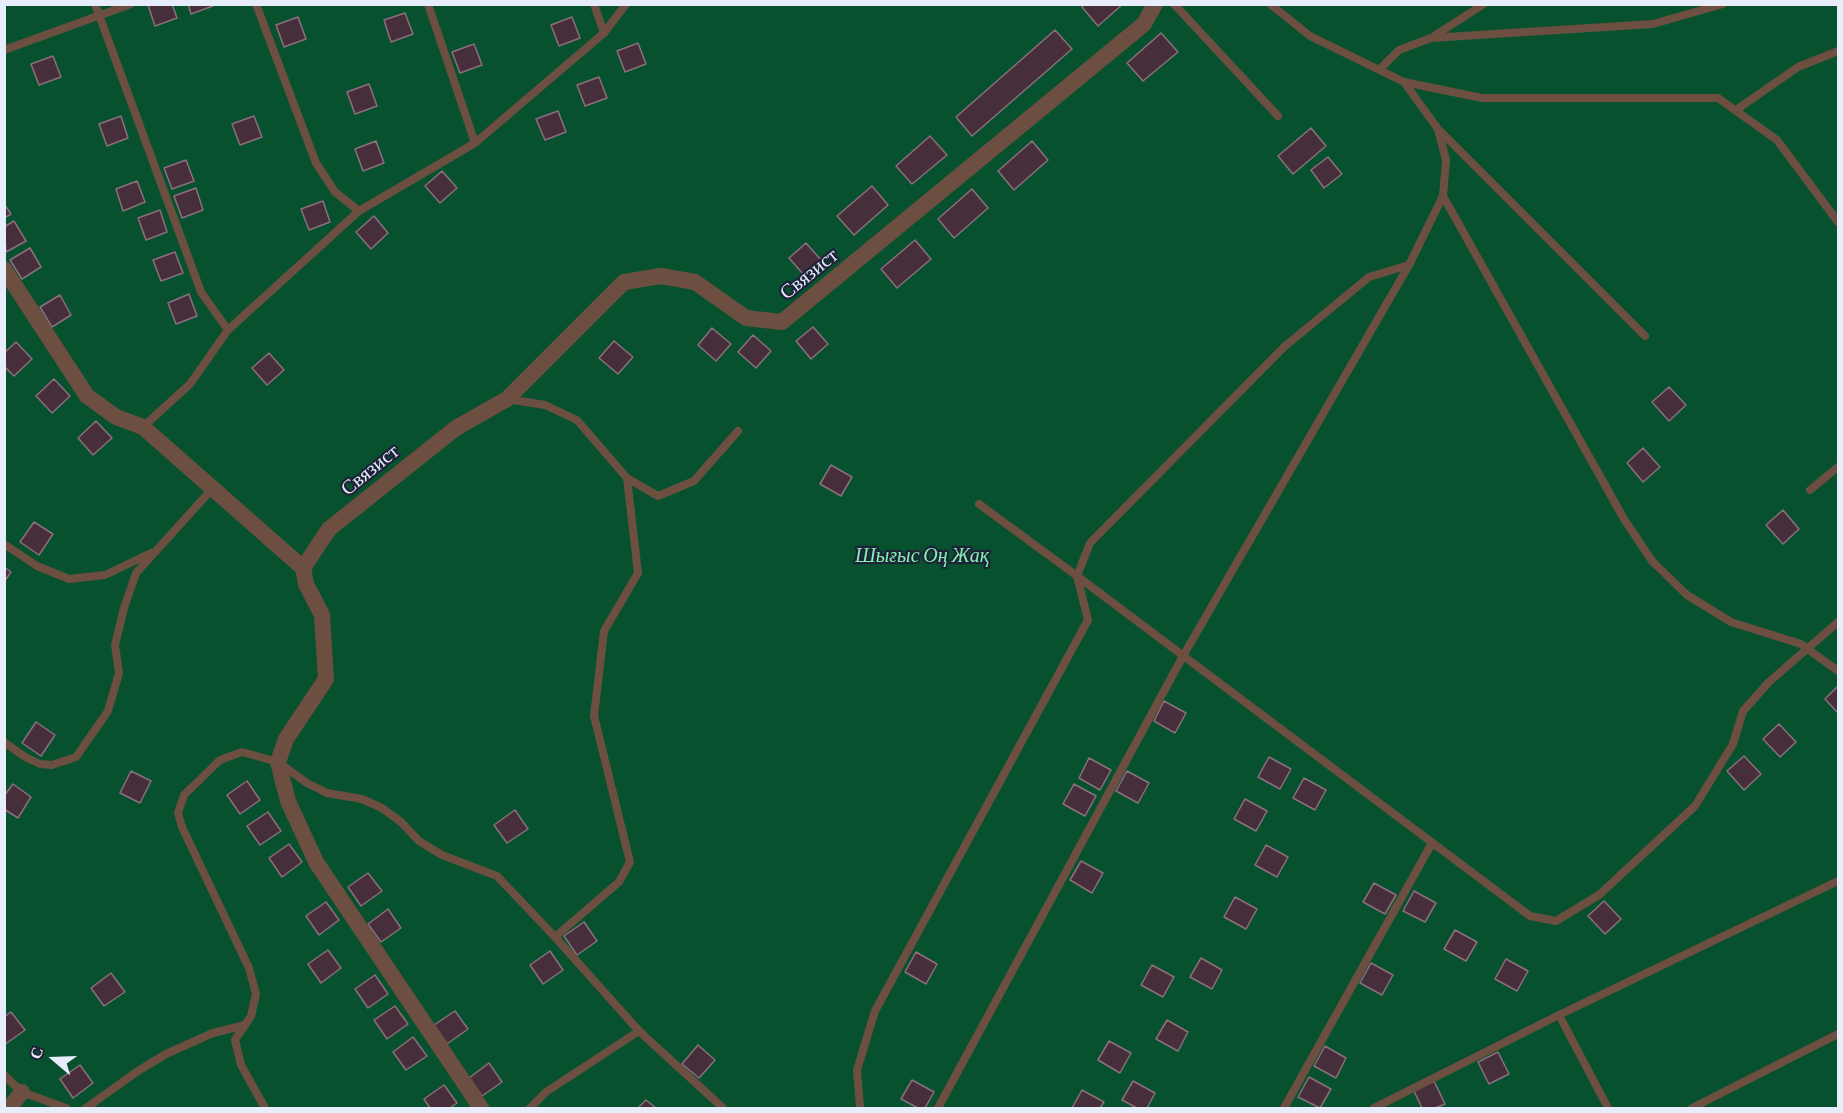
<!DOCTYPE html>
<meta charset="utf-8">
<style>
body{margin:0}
#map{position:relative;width:1843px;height:1113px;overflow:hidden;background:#1d2338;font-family:"Crimson Pro",serif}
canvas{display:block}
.frame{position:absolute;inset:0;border:6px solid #e8edfc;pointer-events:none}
.north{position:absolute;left:24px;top:1029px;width:60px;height:60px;-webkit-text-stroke:4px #1d2338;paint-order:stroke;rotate:289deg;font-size:16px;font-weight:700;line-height:24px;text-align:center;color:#e8edfc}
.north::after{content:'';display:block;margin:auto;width:21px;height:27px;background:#e8edfc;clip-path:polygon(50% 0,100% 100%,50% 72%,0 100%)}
</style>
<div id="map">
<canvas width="1843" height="1113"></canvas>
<div class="frame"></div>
<div class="north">С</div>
</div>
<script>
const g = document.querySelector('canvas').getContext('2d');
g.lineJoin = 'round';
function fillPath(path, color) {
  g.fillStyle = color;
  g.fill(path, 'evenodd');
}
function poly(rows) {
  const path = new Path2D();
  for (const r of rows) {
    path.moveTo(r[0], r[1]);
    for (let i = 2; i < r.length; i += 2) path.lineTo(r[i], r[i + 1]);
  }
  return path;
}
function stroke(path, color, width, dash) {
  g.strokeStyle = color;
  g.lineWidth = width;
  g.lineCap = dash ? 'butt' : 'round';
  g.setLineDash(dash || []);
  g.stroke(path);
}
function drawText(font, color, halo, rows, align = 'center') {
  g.font = font + ' "Crimson Pro",serif';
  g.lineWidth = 4.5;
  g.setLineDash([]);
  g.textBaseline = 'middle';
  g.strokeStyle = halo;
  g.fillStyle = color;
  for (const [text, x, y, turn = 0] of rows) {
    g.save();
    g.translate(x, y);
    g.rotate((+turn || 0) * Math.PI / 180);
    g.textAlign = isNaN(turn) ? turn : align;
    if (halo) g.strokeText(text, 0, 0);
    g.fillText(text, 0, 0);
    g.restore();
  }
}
fillPath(poly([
 [5,5,1838,5,1838,1108,5,1108]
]), '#08512e');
const building = poly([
 [172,4,177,18,155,26,148,5,172,4],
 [188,4,212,4,213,6,191,14,188,4],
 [1085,4,1123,4,1098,26,1082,7,1085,4],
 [405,13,413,34,391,42,384,20,405,13],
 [298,17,306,39,284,47,276,25,298,17],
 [572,17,580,38,559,46,551,25,572,17],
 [1055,30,1072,49,972,136,956,117,1055,30],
 [1161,33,1178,52,1143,81,1127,63,1161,33],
 [638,43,646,64,625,72,617,51,638,43],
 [474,44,482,65,460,73,452,52,474,44],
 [53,56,61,77,39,85,31,64,53,56],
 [599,77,607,98,585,106,577,85,599,77],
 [369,84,377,106,355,114,347,92,369,84],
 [558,111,566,132,545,140,536,119,558,111],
 [121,116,128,138,107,146,99,124,121,116],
 [254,116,262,137,240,145,232,124,254,116],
 [1311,128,1326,146,1293,174,1278,156,1311,128],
 [930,136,947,155,912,184,896,166,930,136],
 [376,141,384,163,363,171,355,149,376,141],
 [1032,141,1048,160,1014,190,998,171,1032,141],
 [1328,157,1342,174,1324,188,1311,170,1328,157],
 [186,160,194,181,172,189,164,168,186,160],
 [442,171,457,188,440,203,425,186,442,171],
 [137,181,145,202,123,211,116,189,137,181],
 [872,186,888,205,854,235,837,216,872,186],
 [196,188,203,210,182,218,174,196,196,188],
 [972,189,988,208,954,238,938,219,972,189],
 [323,201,330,222,309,230,301,209,323,201],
 [4,204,11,214,4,218,4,204],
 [160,210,167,232,146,240,138,218,160,210],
 [374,216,388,233,371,249,356,232,374,216],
 [14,221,26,241,6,252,4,227,14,221],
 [915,240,931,259,897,288,881,269,915,240],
 [806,243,821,260,804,275,789,258,806,243],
 [30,248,41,267,22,279,10,260,30,248],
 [175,252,183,273,161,281,153,260,175,252],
 [189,294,197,316,176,324,168,303,189,294],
 [60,295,71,315,52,327,40,307,60,295],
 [813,327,828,344,811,359,796,341,813,327],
 [712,328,731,344,716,361,698,345,712,328],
 [753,335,771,351,756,368,738,352,753,335],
 [614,341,633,357,618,374,599,358,614,341],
 [16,342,32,359,14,376,4,366,4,353,16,342],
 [269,353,284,370,267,385,252,368,269,353],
 [54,379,70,396,52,413,36,396,54,379],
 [1669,387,1686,405,1669,421,1652,402,1669,387],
 [96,421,112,438,93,455,78,438,96,421],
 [1643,448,1660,467,1643,482,1627,463,1643,448],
 [831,465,852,477,841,496,820,484,831,465],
 [1783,510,1799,529,1783,544,1766,525,1783,510],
 [34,522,53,534,39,555,20,542,34,522],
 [4,567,11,572,4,582,4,567],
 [1838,686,1838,713,1825,699,1838,686],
 [1164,701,1186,713,1175,733,1154,721,1164,701],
 [36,722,55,735,41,756,22,743,36,722],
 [1779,724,1796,742,1780,757,1763,739,1779,724],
 [1744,756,1761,774,1744,790,1727,771,1744,756],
 [1269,757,1291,769,1280,789,1258,777,1269,757],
 [1089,758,1111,770,1100,790,1079,778,1089,758],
 [131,771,151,781,140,803,120,793,131,771],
 [1127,771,1149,783,1138,803,1116,791,1127,771],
 [1304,778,1326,790,1315,810,1293,798,1304,778],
 [247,781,260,800,240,814,227,795,247,781],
 [13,784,31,797,18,818,4,809,4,796,13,784],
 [1074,784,1096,796,1085,816,1063,804,1074,784],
 [1245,799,1267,811,1256,831,1234,819,1245,799],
 [515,810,528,829,507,843,494,825,515,810],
 [268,812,281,831,260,845,247,826,268,812],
 [289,844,302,862,282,877,269,858,289,844],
 [1266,845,1288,857,1277,877,1255,865,1266,845],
 [1081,861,1103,873,1092,893,1070,880,1081,861],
 [368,873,382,891,361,906,348,887,368,873],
 [1374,883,1396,895,1385,914,1363,902,1374,883],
 [1414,891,1436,903,1425,922,1403,911,1414,891],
 [1235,897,1257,909,1246,929,1224,917,1235,897],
 [1604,901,1621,919,1605,934,1588,916,1604,901],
 [326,902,339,920,319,935,306,916,326,902],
 [388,909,401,928,381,942,368,924,388,909],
 [584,922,597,941,577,955,564,936,584,922],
 [1455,930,1477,942,1466,961,1444,949,1455,930],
 [328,950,341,968,321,983,308,964,328,950],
 [550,951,563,970,543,984,530,965,550,951],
 [916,952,937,964,926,984,905,972,916,952],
 [1201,958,1222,970,1212,989,1190,977,1201,958],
 [1506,959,1528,971,1517,991,1495,979,1506,959],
 [1371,963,1393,975,1382,995,1360,983,1371,963],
 [1152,965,1174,977,1163,997,1141,985,1152,965],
 [111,973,125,992,104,1006,91,988,111,973],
 [375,975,388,994,368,1008,355,989,375,975],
 [395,1006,408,1024,387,1039,374,1020,395,1006],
 [455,1011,468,1029,447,1044,434,1025,455,1011],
 [11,1012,25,1030,4,1045,4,1017,11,1012],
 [1167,1020,1188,1032,1178,1051,1156,1039,1167,1020],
 [413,1037,427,1056,406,1070,393,1052,413,1037],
 [1109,1041,1131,1053,1120,1073,1098,1060,1109,1041],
 [698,1045,715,1060,699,1078,682,1064,698,1045],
 [1325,1046,1346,1058,1336,1078,1314,1066,1325,1046],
 [1498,1052,1509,1074,1489,1084,1478,1062,1498,1052],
 [489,1063,502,1082,482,1096,469,1078,489,1063],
 [80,1065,93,1083,73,1098,60,1079,80,1065],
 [1309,1077,1331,1089,1320,1108,1298,1097,1309,1077],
 [912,1080,934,1092,925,1108,918,1108,901,1099,912,1080],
 [1133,1081,1155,1093,1147,1108,1137,1108,1122,1100,1133,1081],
 [1434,1081,1445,1104,1435,1108,1422,1108,1414,1091,1434,1081],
 [444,1085,457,1103,450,1108,430,1108,424,1099,444,1085],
 [1082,1090,1104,1102,1100,1108,1072,1108,1082,1090],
 [646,1100,656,1108,638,1108,646,1100]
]);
fillPath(building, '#462e3b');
stroke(building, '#8b6f7e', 1.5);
stroke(poly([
 [95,4,201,292,228,330],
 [256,4,316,163,335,192,359,211],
 [428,4,475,143],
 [594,4,604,33],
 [1174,4,1278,116],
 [1434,36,1484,4],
 [4,50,131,4],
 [1380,69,1399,50,1431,38,1653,24,1723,4],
 [1404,82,1482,98,1718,98,1777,140,1838,222],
 [1736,110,1798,67,1838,51],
 [1438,129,1645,336],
 [1443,196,1624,519,1652,561,1687,595,1731,622,1801,644,1838,671],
 [1409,265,1369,277,1284,347,1090,543,1077,576,1530,916,1556,921,1599,895,1695,806,1733,744,1743,711,1769,682,1838,622],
 [507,399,545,405,577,420,627,478,638,573,604,631,594,716,630,862,619,882,555,937,639,1031,546,1092,530,1108],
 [143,427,190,384,228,330,359,211,475,143,604,33,626,4],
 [627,478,658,496,694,481,738,431],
 [1810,490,1838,467],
 [4,544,37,566,69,579,105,575,151,553],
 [4,742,25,757,40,764,52,765,76,757,108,711,119,673,115,645,124,608,136,573,213,488],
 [1559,1015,1608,1108],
 [639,1031,723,1108],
 [4,1075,22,1092,66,1108],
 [86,1108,138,1071,166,1054,213,1033,245,1025],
 [265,1108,241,1065,235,1040,251,1016,256,994,249,968,182,827,178,813,184,795,220,760,242,752,278,762,307,783,327,793,362,799,382,808,401,822,419,841,442,855,497,876,555,937],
 [860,1108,857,1070,875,1011,1088,620,1077,576,979,504],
 [938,1108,1183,656,1409,265,1443,196,1446,160,1438,129,1404,82,1310,36,1270,4],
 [1284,1108,1432,843],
 [1374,1108,1559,1015,1838,881],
 [1692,1108,1838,1034]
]), '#6d4f41', 8);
stroke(poly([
 [4,269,87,396,116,417,143,427,303,568,306,584,322,615,326,679,286,739,278,762,288,801,316,862,481,1108],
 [303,568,329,529,456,428,507,399,624,282,661,276,695,282,746,318,782,322,1144,24,1155,4],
 [9,1108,22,1092]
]), '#6d4f41', 16);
drawText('20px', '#e8edfc', '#1d2338', [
 ["Связист",809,274,-39],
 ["Связист",370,470,-39]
]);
drawText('italic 20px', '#86f0b0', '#1d2338', [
 ["Шығыс Оң Жақ",922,556]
]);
</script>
